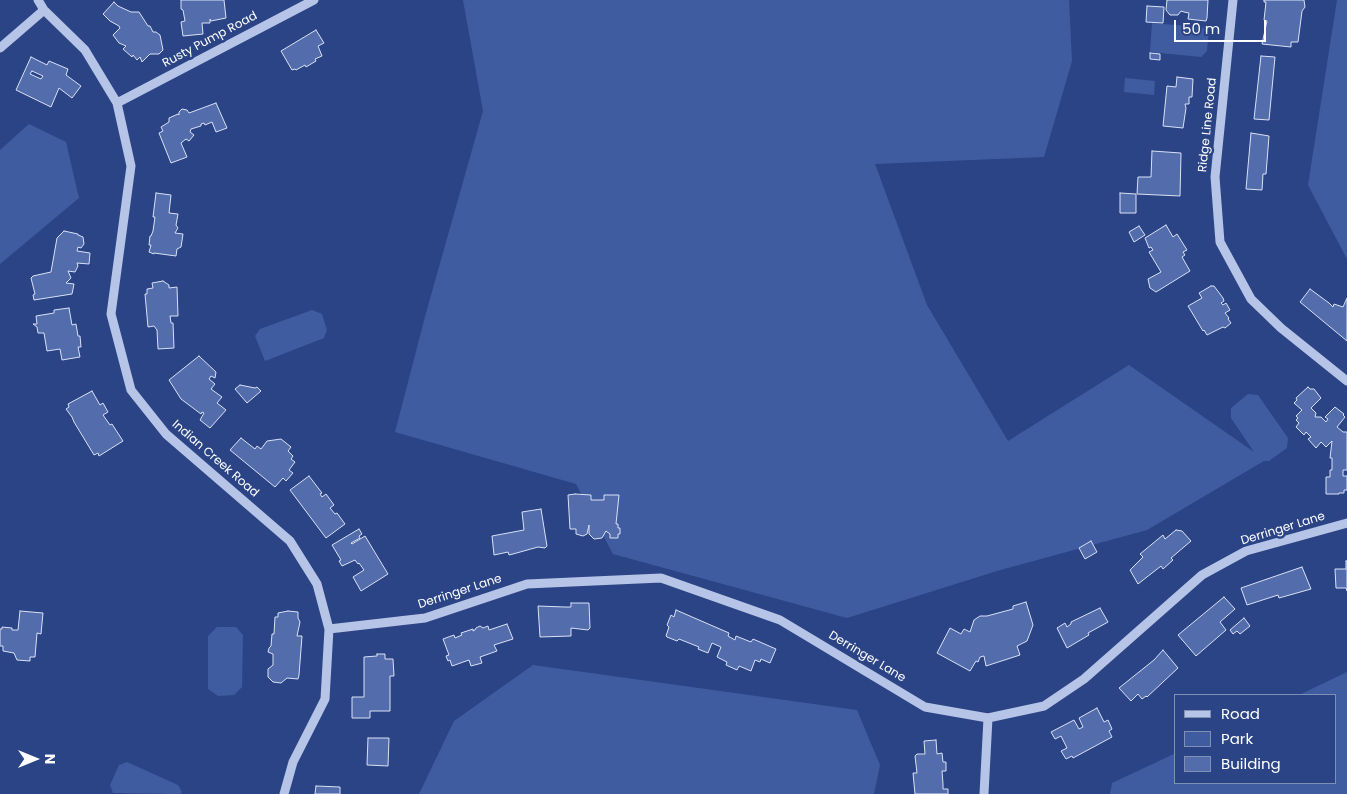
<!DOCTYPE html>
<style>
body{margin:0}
#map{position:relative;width:1347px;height:794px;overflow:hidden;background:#2b4485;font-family:Poppins,sans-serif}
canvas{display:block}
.legend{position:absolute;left:1174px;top:694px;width:162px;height:90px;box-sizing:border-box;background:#2b4485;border:1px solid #808fb6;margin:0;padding:6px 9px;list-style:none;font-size:15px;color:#fff}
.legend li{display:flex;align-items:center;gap:10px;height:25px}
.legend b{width:25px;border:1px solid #808fb6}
.north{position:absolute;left:10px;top:734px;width:50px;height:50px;-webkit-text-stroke:4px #2b4485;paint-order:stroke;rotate:90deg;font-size:14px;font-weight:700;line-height:20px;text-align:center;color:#fff}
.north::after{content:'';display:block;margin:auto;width:18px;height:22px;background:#fff;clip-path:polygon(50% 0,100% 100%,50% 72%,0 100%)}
.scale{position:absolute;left:1174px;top:20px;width:92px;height:22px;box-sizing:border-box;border:2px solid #fff;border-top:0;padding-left:6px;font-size:15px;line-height:18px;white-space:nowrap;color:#fff;-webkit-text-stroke:4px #2b4485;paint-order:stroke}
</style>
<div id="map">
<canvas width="1347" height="794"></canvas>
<ul class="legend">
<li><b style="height:6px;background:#b6c4e7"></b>Road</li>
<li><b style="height:14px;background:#405ca1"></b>Park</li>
<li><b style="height:14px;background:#536dac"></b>Building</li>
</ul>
<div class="north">N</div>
<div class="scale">50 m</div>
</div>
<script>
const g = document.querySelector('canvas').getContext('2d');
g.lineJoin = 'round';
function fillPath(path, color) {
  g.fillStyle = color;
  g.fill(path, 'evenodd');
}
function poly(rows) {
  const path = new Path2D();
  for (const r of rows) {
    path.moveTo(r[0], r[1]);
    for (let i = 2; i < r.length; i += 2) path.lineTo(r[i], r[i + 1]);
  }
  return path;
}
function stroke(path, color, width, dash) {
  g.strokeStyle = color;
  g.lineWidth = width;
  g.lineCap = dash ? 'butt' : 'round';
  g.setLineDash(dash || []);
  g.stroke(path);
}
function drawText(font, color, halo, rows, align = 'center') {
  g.font = font + ' Poppins,sans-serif';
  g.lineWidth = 5;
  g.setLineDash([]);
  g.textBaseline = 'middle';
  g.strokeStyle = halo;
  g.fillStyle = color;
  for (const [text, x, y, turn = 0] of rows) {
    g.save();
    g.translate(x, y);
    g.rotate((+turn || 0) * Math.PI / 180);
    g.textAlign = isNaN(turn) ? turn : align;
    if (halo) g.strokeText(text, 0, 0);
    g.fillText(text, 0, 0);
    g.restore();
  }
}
fillPath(poly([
 [463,0,1069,0,1072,61,1044,157,875,164,927,305,1008,441,1129,365,1254,452,1231,418,1231,408,1248,394,1258,395,1288,438,1287,448,1269,461,1264,461,1147,530,997,571,847,618,613,554,576,484,395,432,426,313,483,111],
 [1337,0,1347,0,1347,259,1308,185],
 [1152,23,1209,28,1207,51,1201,57,1150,52],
 [1125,78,1155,81,1154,95,1124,92],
 [29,124,66,142,79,198,0,264,0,150],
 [312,310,322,314,327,330,324,338,265,361,255,336,260,329],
 [217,627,236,627,243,635,242,687,234,695,218,696,208,689,208,636],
 [533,665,857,710,880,765,874,794,419,794,454,721],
 [1347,672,1347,794,1110,794,1112,783,1176,753,1176,783,1336,783,1336,695,1299,695],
 [127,762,178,785,182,792,180,794,113,793,110,785,119,765]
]), '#405ca1');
const building = poly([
 [181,0,224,0,226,18,211,21,210,19,210,23,202,23,203,34,183,36,181,22,185,21,183,10,181,9,181,0],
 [1167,0,1208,0,1207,18,1206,21,1188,19,1189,13,1184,12,1181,11,1178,15,1170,15,1166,10,1167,0],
 [1264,0,1304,0,1305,7,1302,11,1298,42,1291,42,1291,47,1262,44,1267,21,1264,20,1266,2,1264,2,1264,0],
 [114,2,118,6,131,12,139,12,148,26,150,26,153,32,156,32,160,35,163,50,159,54,150,54,142,62,140,57,137,60,133,55,132,57,123,49,126,46,119,43,113,35,120,28,119,26,110,21,103,14,114,2],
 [1147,6,1164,7,1163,23,1146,22,1147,6],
 [316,30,324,43,318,46,322,56,315,59,316,61,306,67,305,65,296,70,295,69,292,70,281,51,316,30],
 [1150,53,1160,54,1160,60,1150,59,1150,53],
 [1261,56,1275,57,1269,120,1254,119,1261,56],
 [31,57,47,65,49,61,68,69,66,75,81,86,72,98,59,88,51,107,16,90,31,57],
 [32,71,43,76,41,79,30,74,32,71],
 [1177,77,1193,79,1192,97,1189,97,1189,104,1185,104,1186,108,1183,128,1163,126,1167,86,1176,87,1177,77],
 [216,103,227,128,216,132,212,122,205,125,204,123,201,124,201,126,191,129,190,132,194,135,189,141,186,139,181,143,187,157,171,163,159,133,163,131,161,127,169,122,169,118,178,114,179,115,179,112,182,109,187,110,189,113,216,103],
 [1251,133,1269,136,1266,174,1263,174,1262,190,1246,189,1251,133],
 [1152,151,1181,153,1180,196,1137,194,1138,177,1151,177,1152,151],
 [156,193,171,195,169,213,178,214,176,225,178,228,175,233,183,234,181,247,177,249,176,256,154,253,154,254,149,252,151,245,149,245,150,236,151,236,153,231,155,217,153,217,156,193],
 [1120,193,1136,194,1136,213,1120,213,1120,193],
 [1166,225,1173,237,1177,234,1187,250,1183,252,1185,255,1182,257,1190,271,1156,292,1150,288,1148,279,1161,272,1149,252,1153,250,1151,247,1149,248,1145,238,1166,225],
 [1139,226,1145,235,1134,242,1129,232,1139,226],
 [64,231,78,234,78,235,83,237,84,244,81,248,78,247,77,251,90,253,89,264,77,263,78,266,75,272,68,271,71,278,66,283,74,284,72,294,34,300,33,295,35,294,31,278,33,276,51,272,57,238,64,231],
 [163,281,169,285,169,288,177,287,178,316,170,316,171,323,173,323,174,348,158,349,157,330,154,326,148,327,145,294,147,294,147,289,153,288,152,283,163,281],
 [1211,286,1214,286,1223,298,1224,301,1221,303,1223,305,1226,303,1230,310,1225,313,1229,318,1228,319,1231,323,1225,328,1223,327,1207,335,1204,330,1203,331,1188,306,1202,298,1199,293,1211,286],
 [1310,289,1329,303,1333,307,1334,304,1343,307,1347,298,1347,341,1300,302,1310,289],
 [69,308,72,325,76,324,78,336,80,336,81,347,78,347,80,357,62,360,60,349,47,351,44,333,38,333,37,327,33,324,37,324,36,316,54,313,54,310,69,308],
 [199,356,216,372,215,378,211,376,209,379,215,384,211,389,222,397,217,403,226,410,210,428,200,420,204,413,202,412,201,414,181,399,169,380,199,356],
 [240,385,255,388,257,387,261,391,247,403,235,389,240,385],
 [1308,387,1310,389,1314,389,1321,398,1311,408,1316,413,1315,417,1321,417,1326,422,1328,419,1325,417,1335,407,1344,414,1343,415,1345,417,1337,427,1343,432,1347,432,1347,470,1343,470,1343,476,1347,476,1347,490,1344,490,1344,493,1339,493,1339,494,1326,494,1326,477,1330,477,1330,470,1332,470,1332,458,1330,458,1332,441,1326,447,1321,442,1316,448,1308,439,1311,437,1306,432,1304,435,1296,427,1299,423,1296,420,1298,418,1296,416,1302,410,1294,403,1297,400,1296,398,1308,387],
 [92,391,100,405,103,403,108,412,103,415,110,425,112,424,123,441,99,456,98,453,94,455,74,422,72,417,66,409,69,407,68,404,92,391],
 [241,438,255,449,257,446,261,449,267,441,281,439,291,447,288,451,293,456,291,459,295,462,289,470,293,473,286,481,283,478,275,487,230,450,241,438],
 [309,476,322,493,320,494,322,497,326,494,334,505,330,508,335,514,337,513,345,524,326,538,290,490,309,476],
 [575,494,591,495,591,500,604,500,604,495,619,495,616,524,618,524,618,528,620,528,620,534,618,534,618,538,610,538,610,534,606,531,602,538,594,539,589,534,589,525,587,534,583,536,576,534,576,529,570,529,568,495,575,494],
 [541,509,547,546,545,548,538,547,513,554,509,555,508,552,494,555,492,536,524,530,522,512,541,509],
 [359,529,362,534,359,536,360,538,351,543,352,544,365,536,388,574,361,591,353,577,364,570,359,563,358,564,355,560,342,566,339,561,341,560,332,545,359,529],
 [1176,530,1182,531,1191,541,1171,558,1173,560,1163,569,1161,566,1138,584,1130,570,1143,557,1140,554,1163,535,1165,539,1176,530],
 [1091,541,1097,552,1085,559,1079,548,1091,541],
 [1346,561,1347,561,1347,591,1346,588,1336,588,1335,569,1346,569,1346,561],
 [1302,567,1311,589,1279,598,1278,595,1247,605,1241,588,1302,567],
 [1224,597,1235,609,1220,622,1226,630,1196,656,1178,635,1224,597],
 [1026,602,1033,625,1027,641,1017,646,1020,655,986,666,984,656,980,657,978,662,976,661,970,671,937,653,950,628,961,634,964,629,970,632,974,620,980,616,987,616,1013,609,1013,606,1026,602],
 [571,603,589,603,590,628,588,630,571,628,571,636,540,637,538,606,565,607,571,607,571,603],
 [1100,608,1108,622,1088,633,1089,635,1067,648,1057,628,1065,623,1067,627,1071,624,1071,622,1100,608],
 [676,610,729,633,728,636,735,640,736,636,751,642,753,639,776,649,770,663,761,659,760,662,755,660,751,671,739,666,737,670,726,665,727,662,717,657,721,647,712,643,708,653,698,649,699,647,679,639,677,641,667,637,666,636,669,627,667,625,671,615,674,617,676,610],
 [20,611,43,613,41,634,37,633,35,657,30,657,30,661,17,660,14,653,3,651,3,646,0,646,0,629,2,629,2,627,12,628,12,630,18,630,20,611],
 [288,611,298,612,298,618,300,622,297,636,302,636,299,675,298,679,287,678,281,683,273,682,268,677,268,669,273,665,273,654,268,652,269,648,271,646,272,634,274,634,275,617,278,617,278,613,288,611],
 [1244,618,1250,626,1240,634,1237,631,1233,634,1230,630,1244,618],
 [507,624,513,639,494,645,497,651,480,657,482,663,471,666,469,660,452,666,450,660,448,661,446,656,449,655,443,639,454,635,455,638,462,635,461,633,473,629,473,631,475,630,476,628,480,626,483,628,488,626,489,630,507,624],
 [1163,650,1178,668,1147,697,1146,696,1142,699,1138,694,1131,701,1119,688,1154,660,1163,650],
 [377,654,385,654,385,659,393,659,394,676,390,676,390,711,370,711,370,718,352,718,352,697,364,697,364,657,377,656,377,654],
 [1097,708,1104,722,1108,720,1112,729,1109,731,1112,737,1073,758,1072,756,1066,759,1061,751,1067,748,1061,736,1055,739,1051,732,1074,720,1079,729,1083,727,1079,718,1097,708],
 [368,738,389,738,388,766,367,765,368,738],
 [936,740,937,754,942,753,943,762,946,762,946,771,942,771,943,784,943,789,948,789,948,794,915,794,913,773,917,773,915,756,917,754,925,754,924,741,936,740],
 [316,786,340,787,340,794,315,794,316,786]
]);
fillPath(building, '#536dac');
stroke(building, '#d9e1f6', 1);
stroke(poly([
 [38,0,44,10,85,50,117,103,131,166,111,314,131,390,166,434,290,541,317,584,329,629,325,699,293,762,284,794],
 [1233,0,1215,177,1220,242,1251,299,1281,328,1347,381],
 [0,48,44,10],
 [117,103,314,0],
 [329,629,425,618,527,584,661,578,780,620,925,707,988,718,1044,706,1084,679,1202,575,1246,551,1347,523],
 [984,794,988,718]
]), '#b6c4e7', 9);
drawText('12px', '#fff', '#2b4485', [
 ["Rusty Pump Road",210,40,-28],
 ["Ridge Line Road",1208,125,-84],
 ["Indian Creek Road",215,459,41],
 ["Derringer Lane",1283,529,-17],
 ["Derringer Lane",460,592,-18],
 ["Derringer Lane",867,657,31]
]);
</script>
